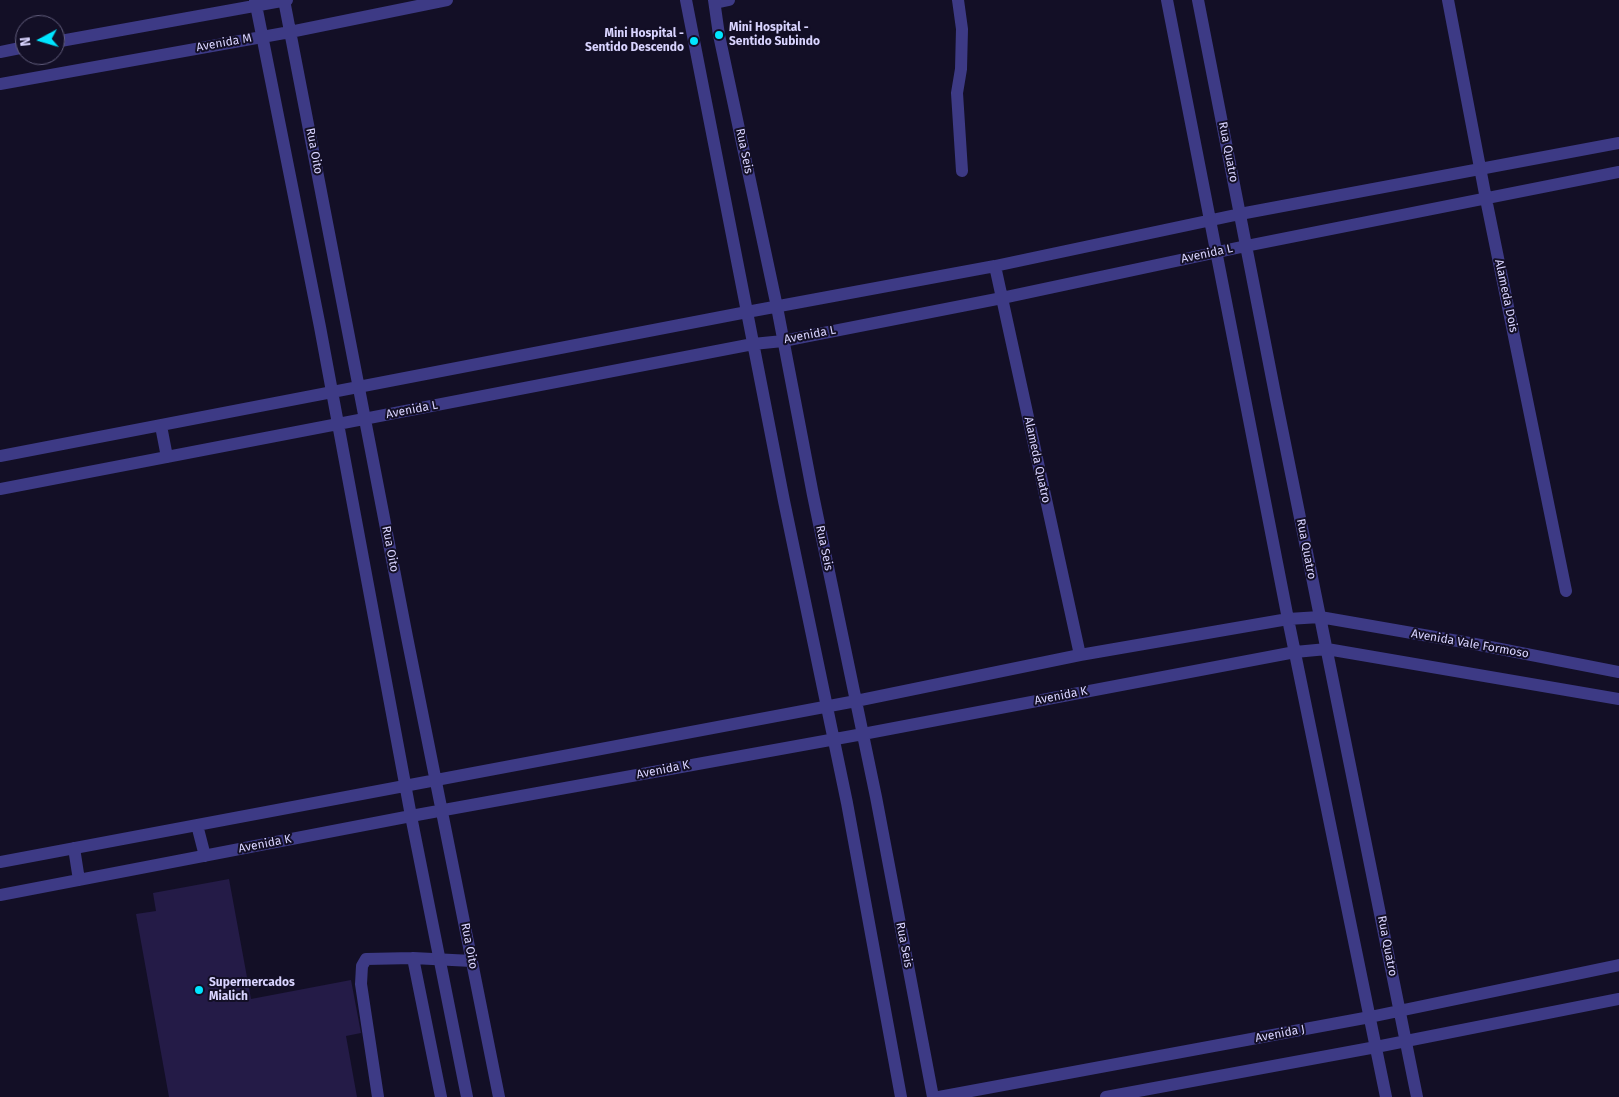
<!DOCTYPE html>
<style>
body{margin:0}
#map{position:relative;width:1619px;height:1097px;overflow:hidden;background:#130f26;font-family:"Fira Sans",sans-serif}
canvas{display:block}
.north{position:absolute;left:15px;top:15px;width:50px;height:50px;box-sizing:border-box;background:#130f26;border:1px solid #625e7d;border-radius:50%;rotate:264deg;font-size:14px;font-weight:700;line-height:20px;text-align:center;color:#d9d4ff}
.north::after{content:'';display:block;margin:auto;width:18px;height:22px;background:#00e5ff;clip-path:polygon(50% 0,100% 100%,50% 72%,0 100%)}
</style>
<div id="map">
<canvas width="1619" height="1097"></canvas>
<div class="north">N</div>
</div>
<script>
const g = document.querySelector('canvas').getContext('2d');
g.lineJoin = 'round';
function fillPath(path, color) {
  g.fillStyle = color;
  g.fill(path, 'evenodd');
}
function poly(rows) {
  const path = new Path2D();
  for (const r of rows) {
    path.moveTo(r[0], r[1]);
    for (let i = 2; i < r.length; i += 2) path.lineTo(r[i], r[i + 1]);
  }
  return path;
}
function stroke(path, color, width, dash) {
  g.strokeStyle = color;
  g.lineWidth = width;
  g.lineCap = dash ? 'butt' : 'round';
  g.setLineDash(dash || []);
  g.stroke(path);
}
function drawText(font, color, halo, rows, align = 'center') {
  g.font = font + ' "Fira Sans",sans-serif';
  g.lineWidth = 4;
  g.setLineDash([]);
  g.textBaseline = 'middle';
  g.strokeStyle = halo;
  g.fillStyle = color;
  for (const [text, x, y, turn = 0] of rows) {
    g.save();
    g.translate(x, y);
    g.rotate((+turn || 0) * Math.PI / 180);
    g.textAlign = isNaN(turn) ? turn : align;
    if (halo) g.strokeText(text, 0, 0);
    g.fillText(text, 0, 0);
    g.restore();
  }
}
fillPath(poly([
 [229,879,251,999,351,980,361,1033,346,1036,357,1097,169,1097,136,914,156,911,153,893]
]), '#241b47');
stroke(poly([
 [958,0,962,29,961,69,957,93,962,171],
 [715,3,729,0],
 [413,958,441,1097],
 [378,1097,361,984,362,966,366,959,413,958,472,961]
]), '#3d3a85', 12);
stroke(poly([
 [255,0,320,327,411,816,467,1097],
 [284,0,407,637,499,1097],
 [686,0,784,501,847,803,901,1097],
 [714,0,719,35,777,307,813,495,876,797,933,1097],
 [1167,0,1288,619,1386,1097],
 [1198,0,1276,399,1417,1097],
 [1448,0,1486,199,1566,591],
 [55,42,287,0],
 [0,52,25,47],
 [0,84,290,32,447,0],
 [995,266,1080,655],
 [161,426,167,457],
 [0,456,747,312,995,266,1240,214,1619,143],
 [0,489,753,344,783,341,1002,298,1246,246,1619,172],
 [197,825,205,856],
 [74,848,79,880],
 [0,862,856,701,1080,655,1288,619,1320,617,1475,644,1619,672],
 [0,895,411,816,863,734,1295,652,1327,649,1619,699],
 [939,1097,1370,1017,1619,965],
 [1106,1097,1376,1047,1619,999]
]), '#3d3a85', 12);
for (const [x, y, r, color] of [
 [719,35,5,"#00e5ff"],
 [694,41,5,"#00e5ff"],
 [199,990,5,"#00e5ff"]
]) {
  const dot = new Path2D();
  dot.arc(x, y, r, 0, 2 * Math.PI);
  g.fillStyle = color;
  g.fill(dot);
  stroke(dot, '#130f26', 2);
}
drawText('bold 12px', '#d9d4ff', '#130f26', [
 ["Mini Hospital -",729,28],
 ["Sentido Subindo",729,42],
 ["Mini Hospital -",684,34,"right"],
 ["Sentido Descendo",684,48,"right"],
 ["Supermercados",209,983],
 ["Mialich",209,997]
], 'left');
drawText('12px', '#d9d4ff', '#130f26', [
 ["Avenida M",224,43,-10],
 ["Rua Oito",314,151,79],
 ["Rua Seis",744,151,78],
 ["Rua Quatro",1228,152,79],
 ["Avenida L",1207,254,-12],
 ["Alameda Dois",1506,296,78],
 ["Avenida L",810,335,-11],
 ["Avenida L",412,410,-11],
 ["Alameda Quatro",1037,460,78],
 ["Rua Seis",824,548,78],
 ["Rua Oito",390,549,79],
 ["Rua Quatro",1306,549,79],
 ["Avenida Vale Formoso",1470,644,10],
 ["Avenida K",1061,696,-11],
 ["Avenida K",663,770,-11],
 ["Avenida K",265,844,-11],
 ["Rua Seis",904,945,79],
 ["Rua Oito",469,946,79],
 ["Rua Quatro",1387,946,79],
 ["Avenida J",1280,1034,-11]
]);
</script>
